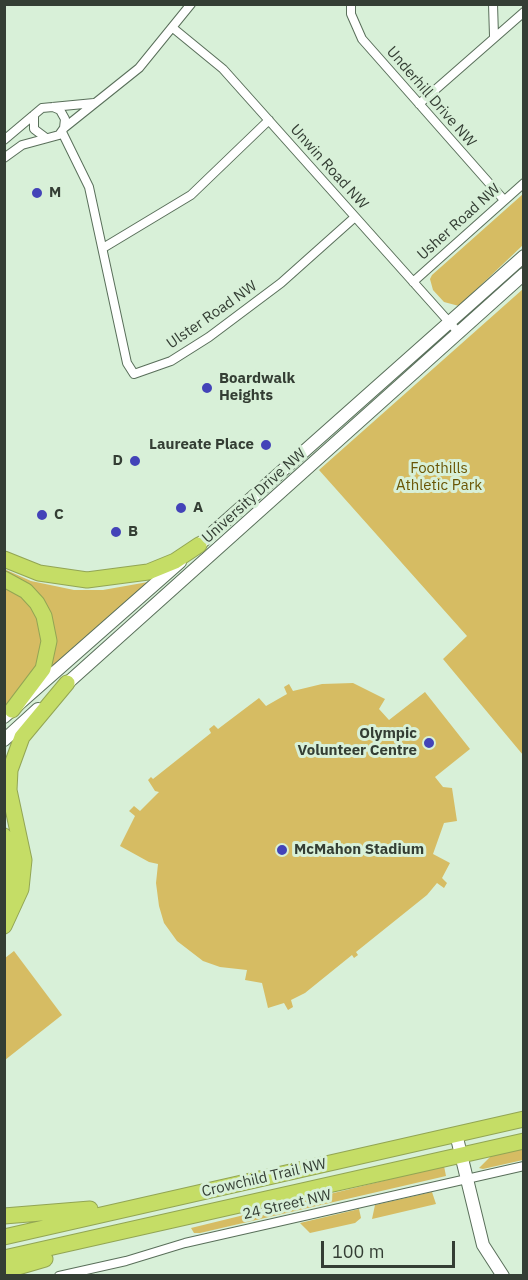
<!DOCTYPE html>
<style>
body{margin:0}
#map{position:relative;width:528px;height:1280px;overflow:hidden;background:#d8f0d8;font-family:"IBM Plex Sans",sans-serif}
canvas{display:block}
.frame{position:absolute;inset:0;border:6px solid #343e34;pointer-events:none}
.scale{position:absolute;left:321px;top:1241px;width:134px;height:27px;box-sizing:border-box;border:3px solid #343e34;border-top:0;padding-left:8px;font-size:18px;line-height:21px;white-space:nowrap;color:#343e34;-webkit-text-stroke:4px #d8f0d8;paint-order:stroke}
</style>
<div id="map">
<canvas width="528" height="1280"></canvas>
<div class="frame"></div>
<div class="scale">100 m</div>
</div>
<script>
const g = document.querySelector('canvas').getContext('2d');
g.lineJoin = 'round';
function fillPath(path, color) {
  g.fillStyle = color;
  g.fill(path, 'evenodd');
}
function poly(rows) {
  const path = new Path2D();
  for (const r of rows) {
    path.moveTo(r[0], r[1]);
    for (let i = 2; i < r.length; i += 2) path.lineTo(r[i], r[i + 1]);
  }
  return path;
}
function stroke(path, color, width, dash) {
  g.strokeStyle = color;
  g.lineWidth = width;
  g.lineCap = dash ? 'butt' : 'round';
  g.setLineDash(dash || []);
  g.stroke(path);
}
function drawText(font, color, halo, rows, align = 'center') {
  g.font = font + ' "IBM Plex Sans",sans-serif';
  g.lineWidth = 6;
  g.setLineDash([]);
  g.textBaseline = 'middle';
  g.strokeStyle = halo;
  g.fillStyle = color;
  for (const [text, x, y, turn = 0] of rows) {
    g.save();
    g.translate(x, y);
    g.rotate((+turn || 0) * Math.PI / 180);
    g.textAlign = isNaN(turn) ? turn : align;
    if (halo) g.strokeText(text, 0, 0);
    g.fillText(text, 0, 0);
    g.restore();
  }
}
fillPath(poly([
 [523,194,523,245,459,306,444,302,433,290,430,279,432,275],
 [523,289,523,755,443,659,467,636,319,470],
 [4,569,31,581,74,590,103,590,148,582,46,677,55,638,5,573],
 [5,582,34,605,44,656,5,710],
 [353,683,385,699,379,709,389,720,425,692,470,749,435,777,443,787,452,788,457,821,444,823,433,854,450,863,442,878,447,883,444,888,437,883,427,895,356,952,358,955,354,958,352,955,305,993,291,1000,293,1007,288,1010,284,1003,268,1008,262,983,245,980,247,970,220,967,203,961,177,941,164,923,159,906,156,883,158,864,149,862,120,846,135,816,129,811,134,806,140,811,159,792,155,791,148,780,151,777,153,779,211,733,209,729,214,725,218,729,259,698,266,706,287,694,284,687,289,684,293,691,322,684],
 [14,951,62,1015,5,1060,5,958],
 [523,1149,523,1160,483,1169,479,1168,491,1156],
 [444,1166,446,1176,200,1233,194,1233,191,1228],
 [432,1192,436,1204,372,1219,375,1205],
 [359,1209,361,1218,355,1223,310,1233,300,1223]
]), '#d6bc63');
const street = poly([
 [351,4,351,14,362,39,504,200],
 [493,4,494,36],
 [173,28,223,69,458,332],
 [419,104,524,12],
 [34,115,34,129,46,138],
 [64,128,139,68,191,4],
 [62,132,89,187,127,363,134,374,171,361,209,337,281,283,355,217],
 [4,140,42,108,94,103],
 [4,158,22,145,59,135,64,128,65,119,60,110,53,107],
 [103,248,191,195,269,120],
 [413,282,524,183],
 [59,1276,126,1261,185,1243,524,1166]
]);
const secondary = poly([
 [193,550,524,256],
 [62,688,524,274],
 [4,717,180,562],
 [4,740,38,709],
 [456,1134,483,1245,503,1276]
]);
const highway = poly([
 [4,559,39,573,87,580,148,572,175,561,199,545],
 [4,579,26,591,37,603,44,616,49,641,43,669,12,710],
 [4,836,12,868,4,902],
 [4,926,21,889,24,860,9,790,10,770,22,737,67,683],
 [4,1216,90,1209],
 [4,1237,524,1119],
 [4,1258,524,1141],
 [4,1271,45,1259]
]);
stroke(street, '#596f5a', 10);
stroke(secondary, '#596f5a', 14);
stroke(highway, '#92a554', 17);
stroke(street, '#fff', 8);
stroke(secondary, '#fff', 12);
stroke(highway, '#c5dd66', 15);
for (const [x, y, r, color] of [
 [37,193,6,"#4343b8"],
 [207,388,6,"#4343b8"],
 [266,445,6,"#4343b8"],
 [135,461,6,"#4343b8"],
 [181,508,6,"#4343b8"],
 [42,515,6,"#4343b8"],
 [116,532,6,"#4343b8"],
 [429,743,6,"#4343b8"],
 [282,850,6,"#4343b8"]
]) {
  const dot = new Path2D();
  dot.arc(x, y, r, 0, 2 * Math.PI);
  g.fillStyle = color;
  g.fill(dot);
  stroke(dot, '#d8f0d8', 2);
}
drawText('15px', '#343e34', '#d8f0d8', [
 ["Underhill Drive NW",431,97,49],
 ["Unwin Road NW",329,167,48],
 ["Usher Road NW",459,222,-42],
 ["Ulster Road NW",212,315,-35],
 ["University Drive NW",254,496,-42],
 ["Crowchild Trail NW",264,1178,-13],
 ["24 Street NW",287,1205,-13]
]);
drawText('bold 15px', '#343e34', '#d8f0d8', [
 ["M",49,193],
 ["Boardwalk",219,379],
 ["Heights",219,396],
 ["Laureate Place",254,445,"right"],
 ["D",123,461,"right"],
 ["A",193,508],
 ["C",54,515],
 ["B",128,532],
 ["Olympic",417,734,"right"],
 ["Volunteer Centre",417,751,"right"],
 ["McMahon Stadium",294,850]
], 'left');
drawText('15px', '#6a5605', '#d8f0d8', [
 ["Foothills",439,469],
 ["Athletic Park",439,486]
]);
</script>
